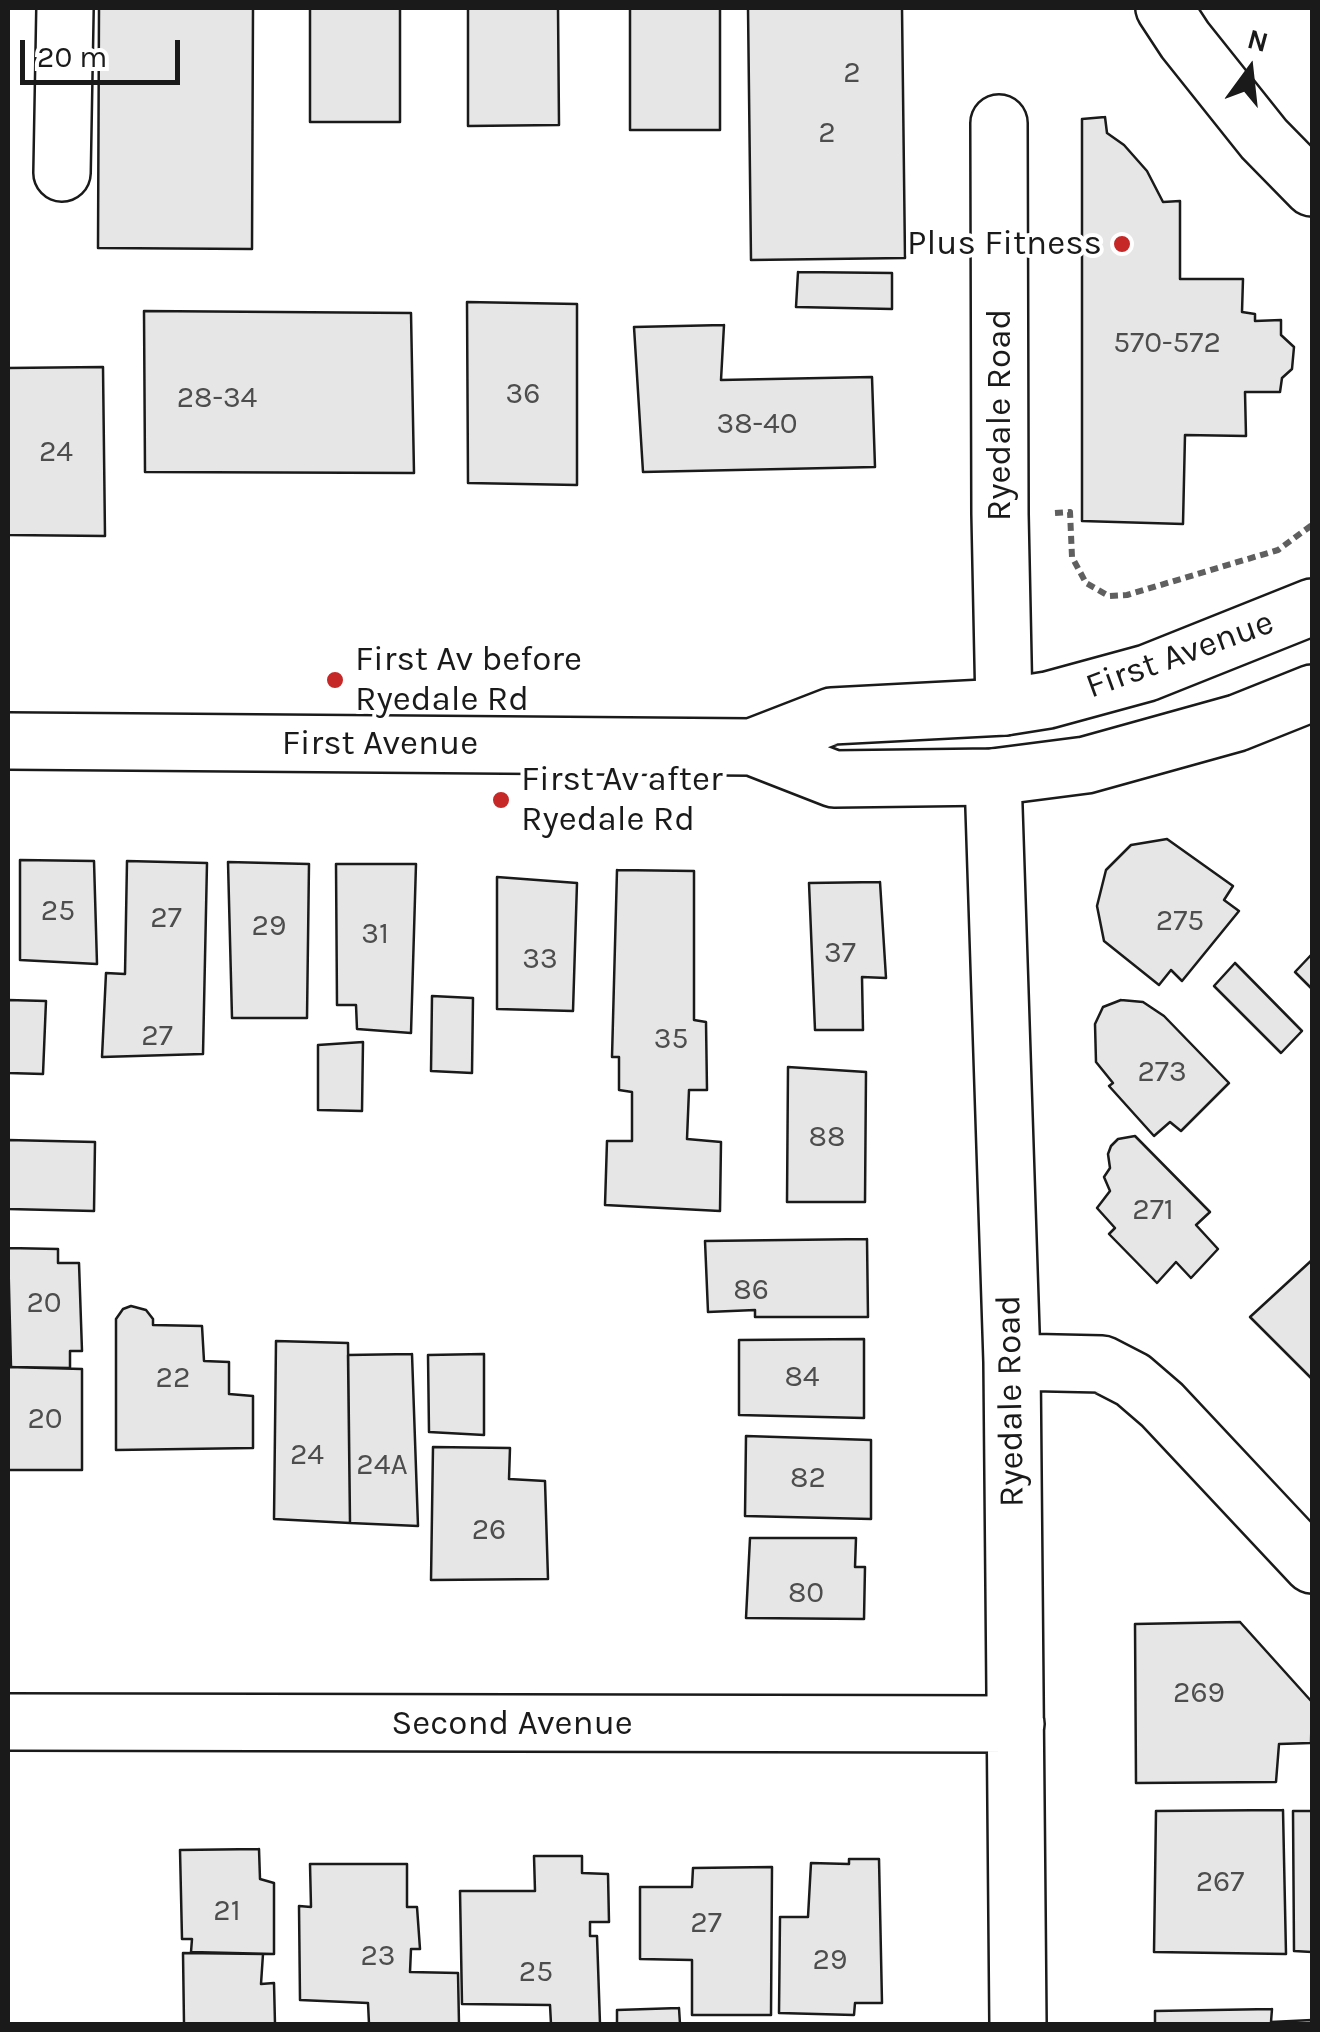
<!DOCTYPE html>
<style>
body{margin:0}
#map{position:relative;width:1320px;height:2032px;overflow:hidden;background:#fff;font-family:Karla,sans-serif}
canvas{display:block}
.frame{position:absolute;inset:0;border:10px solid #1a1a1a;pointer-events:none}
.north{position:absolute;left:1200px;top:20px;width:100px;height:100px;-webkit-text-stroke:8px #fff;paint-order:stroke;rotate:15deg;font-size:28px;font-weight:700;line-height:40px;text-align:center;color:#1a1a1a}
.north::after{content:'';display:block;margin:auto;width:35px;height:45px;background:#1a1a1a;clip-path:polygon(50% 0,100% 100%,50% 72%,0 100%)}
.scale{position:absolute;left:20px;top:40px;width:160px;height:45px;box-sizing:border-box;border:5px solid #1a1a1a;border-top:0;padding-left:12px;font-size:30px;line-height:35px;white-space:nowrap;color:#1a1a1a;-webkit-text-stroke:8px #fff;paint-order:stroke}
</style>
<div id="map">
<canvas width="1320" height="2032"></canvas>
<div class="frame"></div>
<div class="north">N</div>
<div class="scale">20 m</div>
</div>
<script>
const g = document.querySelector('canvas').getContext('2d');
g.lineJoin = 'round';
function fillPath(path, color) {
  g.fillStyle = color;
  g.fill(path, 'evenodd');
}
function poly(rows) {
  const path = new Path2D();
  for (const r of rows) {
    path.moveTo(r[0], r[1]);
    for (let i = 2; i < r.length; i += 2) path.lineTo(r[i], r[i + 1]);
  }
  return path;
}
function stroke(path, color, width, dash) {
  g.strokeStyle = color;
  g.lineWidth = width;
  g.lineCap = dash ? 'butt' : 'round';
  g.setLineDash(dash || []);
  g.stroke(path);
}
function drawText(font, color, halo, rows, align = 'center') {
  g.font = font + ' Karla,sans-serif';
  g.lineWidth = 8;
  g.setLineDash([]);
  g.textBaseline = 'middle';
  g.strokeStyle = halo;
  g.fillStyle = color;
  for (const [text, x, y, turn = 0] of rows) {
    g.save();
    g.translate(x, y);
    g.rotate((+turn || 0) * Math.PI / 180);
    g.textAlign = isNaN(turn) ? turn : align;
    if (halo) g.strokeText(text, 0, 0);
    g.fillText(text, 0, 0);
    g.restore();
  }
}
const building = poly([
 [99,8,253,8,252,249,98,248,99,8],
 [310,8,400,8,400,122,310,122,310,8],
 [468,8,558,8,559,125,468,126,468,8],
 [630,8,720,8,720,130,630,130,630,8],
 [748,8,902,8,905,258,751,260,748,8],
 [1105,117,1107,133,1124,145,1147,171,1163,202,1180,201,1180,279,1243,279,1242,312,1255,314,1255,321,1281,320,1281,335,1294,347,1292,369,1282,378,1280,392,1245,392,1246,436,1185,435,1183,524,1082,521,1082,119,1105,117],
 [798,272,892,273,892,309,796,307,798,272],
 [467,302,577,304,577,485,468,483,467,302],
 [144,311,411,313,414,473,145,472,144,311],
 [724,325,721,380,872,377,875,467,643,472,634,327,724,325],
 [103,367,105,536,8,535,8,368,103,367],
 [1167,839,1233,886,1224,900,1239,911,1182,981,1171,970,1159,985,1104,941,1097,906,1106,870,1131,845,1167,839],
 [20,860,94,861,97,964,20,960,20,860],
 [127,861,207,863,203,1054,102,1057,106,973,125,974,127,861],
 [228,862,309,864,307,1018,232,1018,228,862],
 [336,864,416,864,411,1033,357,1029,356,1005,337,1005,336,864],
 [617,870,694,871,694,1020,706,1022,707,1090,689,1090,687,1139,721,1142,720,1211,605,1205,607,1141,632,1141,632,1092,619,1090,619,1057,612,1057,617,870],
 [497,877,577,883,573,1011,497,1009,497,877],
 [880,882,886,978,862,977,863,1030,815,1030,809,883,880,882],
 [1312,954,1312,989,1295,972,1312,954],
 [1235,963,1302,1031,1281,1053,1214,986,1235,963],
 [432,996,473,998,472,1073,431,1071,432,996],
 [8,1000,46,1001,43,1074,8,1073,8,1000],
 [1121,1000,1143,1002,1164,1016,1229,1083,1181,1131,1170,1122,1154,1136,1109,1086,1113,1083,1096,1062,1095,1024,1103,1007,1121,1000],
 [363,1042,362,1111,318,1110,318,1045,363,1042],
 [788,1067,866,1072,865,1202,787,1202,788,1067],
 [1135,1136,1210,1212,1196,1225,1218,1249,1191,1278,1176,1262,1157,1283,1109,1234,1115,1228,1097,1208,1110,1191,1104,1177,1110,1168,1108,1154,1111,1146,1118,1139,1135,1136],
 [8,1140,95,1142,94,1211,8,1209,8,1140],
 [867,1239,868,1317,755,1317,755,1310,708,1312,705,1241,867,1239],
 [8,1248,58,1249,58,1263,79,1263,82,1351,70,1351,70,1368,11,1367,8,1248],
 [1312,1260,1312,1379,1250,1317,1312,1260],
 [131,1306,146,1310,153,1319,153,1325,202,1326,204,1361,229,1362,229,1394,253,1396,253,1448,116,1450,116,1319,123,1309,131,1306],
 [864,1339,864,1418,739,1415,739,1340,864,1339],
 [276,1341,348,1343,350,1523,274,1519,276,1341],
 [412,1354,418,1526,350,1523,348,1355,412,1354],
 [484,1354,484,1435,429,1432,428,1355,484,1354],
 [8,1367,82,1369,82,1470,8,1470,8,1367],
 [746,1436,871,1440,871,1519,745,1516,746,1436],
 [433,1447,510,1448,509,1479,545,1481,548,1579,431,1580,433,1447],
 [750,1538,856,1538,855,1567,865,1567,864,1619,746,1618,750,1538],
 [1240,1622,1312,1702,1311,1743,1279,1744,1276,1782,1136,1783,1135,1624,1240,1622],
 [1283,1810,1286,1954,1154,1952,1156,1811,1283,1810],
 [1293,1811,1312,1811,1312,1952,1294,1951,1293,1811],
 [259,1849,260,1879,274,1883,274,1954,191,1952,192,1939,182,1939,180,1850,259,1849],
 [534,1856,582,1856,582,1873,608,1874,609,1922,590,1922,590,1936,597,1936,600,2024,551,2024,550,2005,462,2004,460,1891,535,1891,534,1856],
 [849,1859,879,1859,882,2003,855,2003,854,2015,779,2013,780,1917,808,1917,811,1863,849,1864,849,1859],
 [310,1864,407,1864,407,1907,417,1907,420,1949,411,1949,410,1972,458,1973,459,2024,369,2024,368,2003,300,2000,299,1906,311,1907,310,1864],
 [772,1867,771,2015,692,2015,692,1960,640,1959,640,1887,692,1887,693,1868,772,1867],
 [183,1953,263,1954,261,1984,274,1983,275,2024,184,2024,183,1953],
 [679,2008,680,2024,617,2024,617,2010,679,2008],
 [1272,2009,1271,2022,1312,2020,1312,2024,1155,2024,1155,2011,1272,2009]
]);
fillPath(building, '#e6e6e6');
stroke(building, '#1a1a1a', 2.5);
const minor = poly([
 [999,123,1000,514,1004,707],
 [62,173,65,8],
 [993,777,1012,1362,1018,2024],
 [1012,1362,1102,1364,1133,1380,1162,1405,1312,1565],
 [8,1722,1016,1724]
]);
const major = poly([
 [1164,8,1185,40,1264,139,1312,188],
 [8,741,752,747,834,779,993,777,1086,765,1237,723,1312,693],
 [752,747,832,716,1004,707,1048,700,1147,673,1312,607]
]);
stroke(minor, '#1a1a1a', 60);
stroke(major, '#1a1a1a', 60);
stroke(poly([
 [1055,513,1070,512,1072,557,1086,583,1109,596,1127,595,1278,550,1312,525]
]), '#5f5f5f', 6, [8, 5]);
stroke(minor, '#fff', 55);
stroke(major, '#fff', 55);
for (const [x, y, r, color] of [
 [1122,244,10,"#c62828"],
 [335,680,10,"#c62828"],
 [501,800,10,"#c62828"]
]) {
  const dot = new Path2D();
  dot.arc(x, y, r, 0, 2 * Math.PI);
  g.fillStyle = color;
  g.fill(dot);
  stroke(dot, '#fff', 4);
}
drawText('30px', '#4d4d4d', null, [
 ["2",852,73],
 ["2",827,133],
 ["570-572",1167,343],
 ["36",523,394],
 ["28-34",217,398],
 ["38-40",757,424],
 ["24",56,452],
 ["25",58,911],
 ["27",166,918],
 ["275",1180,921],
 ["29",269,926],
 ["31",375,934],
 ["37",840,953],
 ["33",540,959],
 ["27",157,1036],
 ["35",671,1039],
 ["273",1162,1072],
 ["88",827,1137],
 ["271",1153,1210],
 ["86",751,1290],
 ["20",44,1303],
 ["84",802,1377],
 ["22",173,1378],
 ["20",45,1419],
 ["24",307,1455],
 ["24A",382,1465],
 ["82",808,1478],
 ["26",489,1530],
 ["80",806,1593],
 ["269",1199,1693],
 ["267",1220,1882],
 ["21",227,1911],
 ["27",706,1923],
 ["23",378,1956],
 ["29",830,1960],
 ["25",536,1972]
]);
drawText('35px', '#1a1a1a', '#fff', [
 ["Plus Fitness",1102,244,"right"],
 ["First Av before",355,660],
 ["Ryedale Rd",355,700],
 ["First Av after",521,780],
 ["Ryedale Rd",521,820]
], 'left');
drawText('35px', '#1a1a1a', '#fff', [
 ["Ryedale Road",1000,415,-90],
 ["First Avenue",1180,655,-20],
 ["First Avenue",380,744],
 ["Ryedale Road",1011,1401,-91],
 ["Second Avenue",512,1724]
]);
</script>
